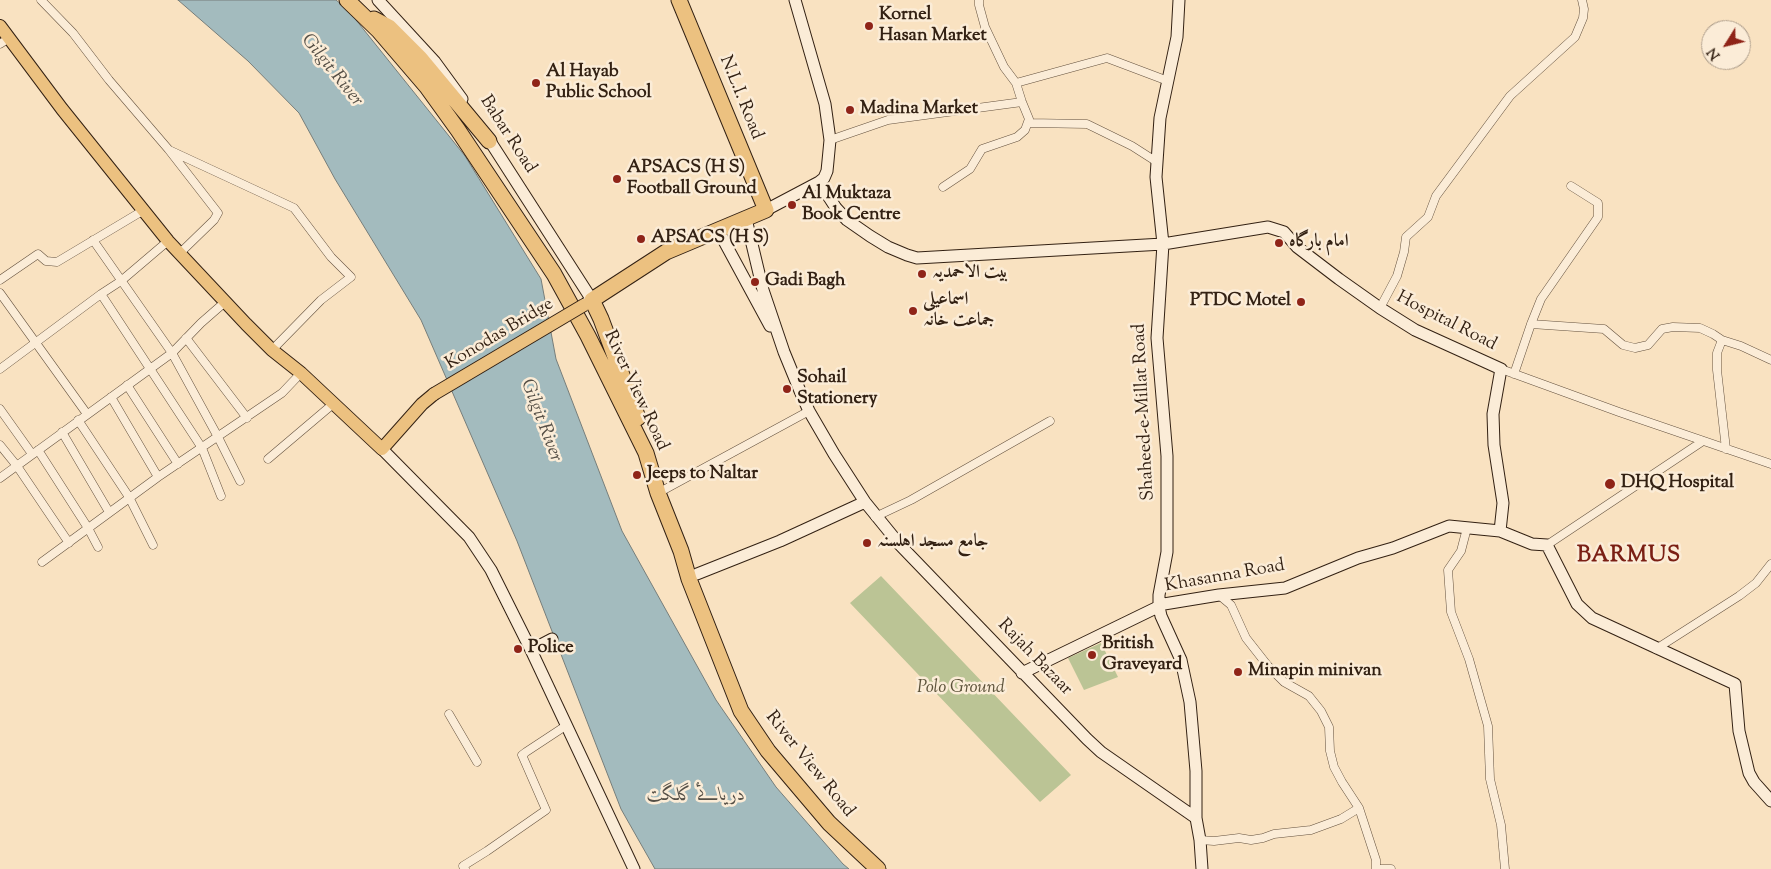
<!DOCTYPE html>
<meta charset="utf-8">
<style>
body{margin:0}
#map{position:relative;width:1771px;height:869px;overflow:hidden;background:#f9e2c1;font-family:"Sorts Mill Goudy",serif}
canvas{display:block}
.north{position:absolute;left:1701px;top:20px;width:50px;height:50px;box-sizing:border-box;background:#fbecd7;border:1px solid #ab9b89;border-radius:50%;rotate:234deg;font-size:14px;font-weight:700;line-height:20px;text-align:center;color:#332113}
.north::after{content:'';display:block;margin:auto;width:18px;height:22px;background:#8f2418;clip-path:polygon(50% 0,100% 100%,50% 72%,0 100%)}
</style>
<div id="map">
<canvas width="1771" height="869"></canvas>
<div class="north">N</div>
</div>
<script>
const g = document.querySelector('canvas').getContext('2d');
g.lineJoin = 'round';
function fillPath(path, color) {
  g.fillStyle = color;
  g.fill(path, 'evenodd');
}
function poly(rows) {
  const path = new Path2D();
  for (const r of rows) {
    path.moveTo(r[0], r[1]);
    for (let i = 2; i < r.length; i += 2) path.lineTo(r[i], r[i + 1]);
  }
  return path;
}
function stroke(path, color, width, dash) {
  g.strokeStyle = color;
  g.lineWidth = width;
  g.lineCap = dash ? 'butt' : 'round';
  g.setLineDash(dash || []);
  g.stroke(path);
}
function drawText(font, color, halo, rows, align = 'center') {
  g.font = font + ' "Sorts Mill Goudy",Amiri,serif';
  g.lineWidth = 5;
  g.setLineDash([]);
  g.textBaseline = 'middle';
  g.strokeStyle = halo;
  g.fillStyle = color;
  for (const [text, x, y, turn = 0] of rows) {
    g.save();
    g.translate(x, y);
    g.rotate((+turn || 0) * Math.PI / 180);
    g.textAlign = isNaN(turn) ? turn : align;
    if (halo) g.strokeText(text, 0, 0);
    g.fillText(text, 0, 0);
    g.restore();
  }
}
fillPath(poly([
 [881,576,1071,775,1040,802,850,603],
 [1101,643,1118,677,1084,690,1068,658]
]), '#bbc495');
const water = poly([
 [178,0,336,0,348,10,465,156,541,279,556,359,622,531,716,700,776,787,843,864,849,869,655,869,621,809,517,541,421,320,335,179,299,113,248,61,178,0]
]);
fillPath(water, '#a3bbbe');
stroke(water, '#767d7a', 1);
const street = poly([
 [41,0,73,33,109,80,169,150,218,213,214,220,180,253],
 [0,44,9,38],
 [1016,83,1107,58,1168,81],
 [1029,123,1087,124,1132,146,1157,162],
 [830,140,888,120,1022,102],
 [169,150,294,208,331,257,351,277,321,300,272,350],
 [943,187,970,169,982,149,1017,137,1025,130,1029,119,1022,102,1016,83,1004,67,985,27,979,5,979,0],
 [93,240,172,353,218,437,240,481],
 [0,280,38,254,46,261,57,262,144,210],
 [0,293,87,414],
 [101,294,202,448,221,496],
 [1380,308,1397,276,1404,252,1406,237,1428,217,1436,196,1510,96,1575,37,1583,18,1584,9,1582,0],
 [1531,324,1604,329,1623,345,1635,348,1648,345,1662,329,1673,327,1700,328,1713,334,1722,340,1741,346,1771,360],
 [186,338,247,418],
 [1722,340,1717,353,1717,370,1726,449],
 [0,369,101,294,121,281,168,241],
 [1501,369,1619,412,1771,464],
 [1514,374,1531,324,1541,299,1598,217,1598,203,1571,186],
 [127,385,178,464],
 [111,397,158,477],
 [0,409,32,454],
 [78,420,129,497,153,545],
 [62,432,109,512],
 [0,445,17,466,69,543],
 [38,450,88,528,98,547],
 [268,459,333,404],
 [0,478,172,353,201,323,225,302],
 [658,493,809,411],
 [875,517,911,500,1050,421],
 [1467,528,1461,551,1448,570,1451,612,1469,659,1488,726,1490,779,1501,825,1505,869],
 [1547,545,1703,441],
 [42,562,158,477,282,393,301,373],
 [1219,595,1231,605,1246,638,1268,666,1284,682,1309,696,1321,711,1329,727,1330,751,1334,767,1342,782,1359,808,1376,860,1376,869],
 [1656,649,1739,596,1756,583,1771,564],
 [449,714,477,762],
 [1200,840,1214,841,1239,838,1251,840,1263,838,1274,834,1311,830,1341,819,1359,808],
 [465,869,463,866,487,851,546,810,522,755,526,752,567,725],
 [1376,869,1391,869]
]);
const secondary = poly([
 [378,0,435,62,462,99],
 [1179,0,1177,37,1160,118,1156,177,1163,244,1157,338,1167,456,1167,552,1159,595,1159,607,1161,616,1181,660,1190,702,1196,771,1196,818,1200,840,1202,869],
 [486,135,592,300,585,304],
 [819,182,836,208,847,220,870,236,888,247,907,255,917,258,1163,244,1268,227,1284,232,1297,247,1339,279,1380,308,1415,330,1501,369,1493,414,1494,445,1503,503,1500,531,1532,544,1547,545,1577,604,1592,618,1735,684,1739,731,1749,773,1754,782,1771,801],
 [766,210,819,182,824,178,827,171,828,161,830,140,825,104,795,0],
 [746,219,763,290,784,352,800,391,809,411,834,454,865,502,900,545,1087,739,1101,752,1196,818],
 [718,230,770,326],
 [382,449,469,537,491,570,531,650,634,869],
 [697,574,780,541,865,502],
 [531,650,552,639],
 [1022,673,1164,604,1219,595,1285,588,1358,558,1393,548,1449,526,1500,531]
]);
const primary = poly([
 [0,26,62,109,168,241,246,324,272,350,301,373,382,449,422,404,434,394]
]);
const highway = poly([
 [347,0,379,31,427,87,458,130,554,274,588,336,646,453,658,493,681,551,689,579,741,711,768,751,829,823,878,869],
 [374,19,389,27,420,58,489,141],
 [638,418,601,319,592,300,666,252,766,210,679,0]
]);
stroke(street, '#64513e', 9);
stroke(secondary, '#332113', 13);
stroke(primary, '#332113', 14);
stroke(highway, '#332113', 17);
stroke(street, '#fbecd7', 8);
stroke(secondary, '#fbecd7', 11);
stroke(primary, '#ecc180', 12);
stroke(highway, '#ecc180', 15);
const primaryBridge = poly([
 [434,394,584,305]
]);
stroke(primaryBridge, '#332113', 14, []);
stroke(primaryBridge, '#ecc180', 12);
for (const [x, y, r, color] of [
 [869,26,5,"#8f2418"],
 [536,83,5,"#8f2418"],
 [850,110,5,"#8f2418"],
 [617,179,5,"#8f2418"],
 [792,205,5,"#8f2418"],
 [641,239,5,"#8f2418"],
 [1279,243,5,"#8f2418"],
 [922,274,5,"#8f2418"],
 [755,282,5,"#8f2418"],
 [1301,302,5,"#8f2418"],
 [913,311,5,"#8f2418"],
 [787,389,5,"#8f2418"],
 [637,475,5,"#8f2418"],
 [1610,484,6,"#8f2418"],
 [867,543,5,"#8f2418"],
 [518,649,5,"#8f2418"],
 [1092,655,5,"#8f2418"],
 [1238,672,5,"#8f2418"]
]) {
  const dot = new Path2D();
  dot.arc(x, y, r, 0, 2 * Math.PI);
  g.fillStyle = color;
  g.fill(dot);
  stroke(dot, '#fbecd7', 2);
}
drawText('bold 18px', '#332113', '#fbecd7', [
 ["Kornel",879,16],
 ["Hasan Market",879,37],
 ["Al Hayab",546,73],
 ["Public School",546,94],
 ["Madina Market",860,110],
 ["APSACS (H S)",627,169],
 ["Football Ground",627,190],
 ["Al Muktaza",802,195],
 ["Book Centre",802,216],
 ["APSACS (H S)",651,239],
 ["امام بارگاہ",1289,243],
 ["بیت الاحمدیہ",932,274],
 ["Gadi Bagh",765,282],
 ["اسماعیلی",923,301],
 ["جماعت خانہ",923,322],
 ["PTDC Motel",1291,302,"right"],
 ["Sohail",797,379],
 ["Stationery",797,400],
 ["Jeeps to Naltar",647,475],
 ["DHQ Hospital",1621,484],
 ["جامع مسجد اہلسنہ",877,543],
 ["British",1102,645],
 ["Graveyard",1102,666],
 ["Police",528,649],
 ["Minapin minivan",1248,672]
], 'left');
drawText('18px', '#332113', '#fbecd7', [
 ["N.L.I. Road",740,98,68],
 ["Babar Road",507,135,57],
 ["Hospital Road",1446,322,27],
 ["Konodas Bridge",500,335,-31],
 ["River View Road",635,391,65],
 ["Shaheed-e-Millat Road",1145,412,-93],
 ["Khasanna Road",1225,577,-10],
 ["Rajah Bazaar",1034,658,46],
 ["River View Road",809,765,51]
]);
drawText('italic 18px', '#5c523a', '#fbecd7', [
 ["Polo Ground",961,689]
]);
drawText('italic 19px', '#554f46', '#fbecd7', [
 ["Gilgit River",331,71,51],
 ["Gilgit River",540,421,69],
 ["دریائے گلگت",696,797]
]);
g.letterSpacing = '1px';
drawText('bold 22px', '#7a1f14', '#fbecd7', [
 ["BARMUS",1629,557]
]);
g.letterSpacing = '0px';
</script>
